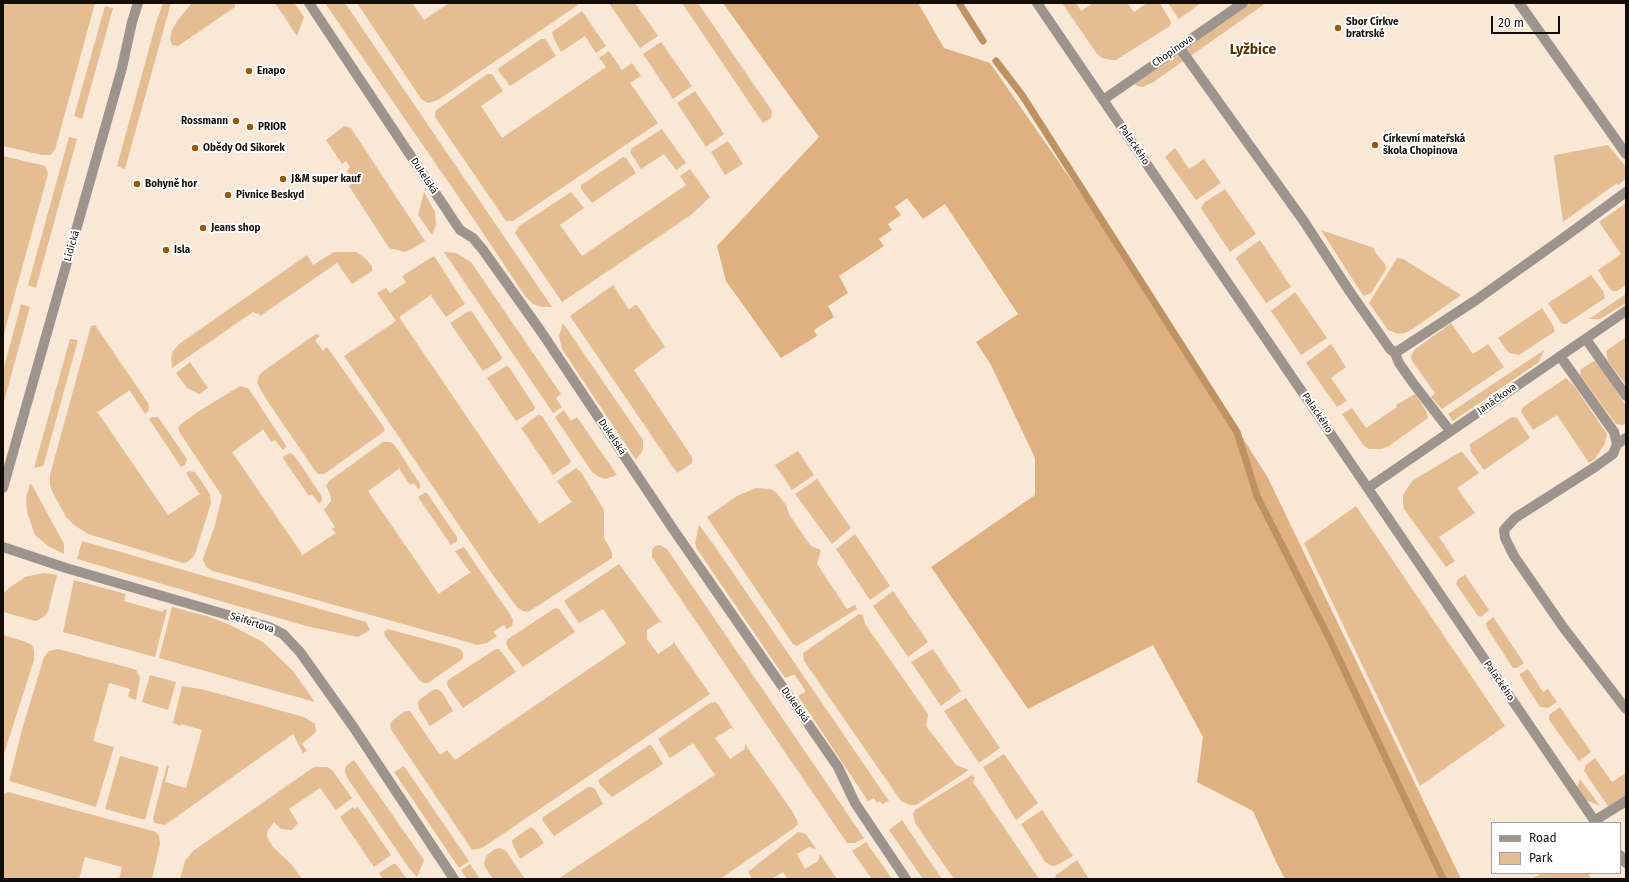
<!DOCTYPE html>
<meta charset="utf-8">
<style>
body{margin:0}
#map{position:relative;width:1629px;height:882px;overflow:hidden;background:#f9e8d6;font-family:"Fira Sans",sans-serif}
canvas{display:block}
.frame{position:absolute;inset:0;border:4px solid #130d07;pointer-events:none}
.legend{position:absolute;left:1491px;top:822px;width:130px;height:52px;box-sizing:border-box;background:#fff;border:1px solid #a19e9c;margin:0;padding:5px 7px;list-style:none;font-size:12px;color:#130d07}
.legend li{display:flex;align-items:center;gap:8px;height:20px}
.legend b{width:20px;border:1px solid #a19e9c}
.scale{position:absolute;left:1491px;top:16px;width:69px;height:18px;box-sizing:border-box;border:2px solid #130d07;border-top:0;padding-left:5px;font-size:12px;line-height:14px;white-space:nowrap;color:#130d07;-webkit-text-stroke:3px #fff;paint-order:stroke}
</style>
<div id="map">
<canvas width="1629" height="882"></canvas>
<div class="frame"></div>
<ul class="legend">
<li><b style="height:5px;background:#9c948d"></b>Road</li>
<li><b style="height:11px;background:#e4bd93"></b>Park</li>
</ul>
<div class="scale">20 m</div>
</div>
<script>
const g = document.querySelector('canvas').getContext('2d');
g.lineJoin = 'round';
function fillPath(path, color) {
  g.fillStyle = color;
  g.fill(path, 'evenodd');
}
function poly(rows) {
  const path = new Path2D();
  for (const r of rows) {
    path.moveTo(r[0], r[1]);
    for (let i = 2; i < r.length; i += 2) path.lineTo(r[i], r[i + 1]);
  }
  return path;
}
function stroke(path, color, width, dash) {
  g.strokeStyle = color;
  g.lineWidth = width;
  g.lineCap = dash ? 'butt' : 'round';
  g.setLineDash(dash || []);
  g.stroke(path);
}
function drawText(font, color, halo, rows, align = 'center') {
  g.font = font + ' "Fira Sans",sans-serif';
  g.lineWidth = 4;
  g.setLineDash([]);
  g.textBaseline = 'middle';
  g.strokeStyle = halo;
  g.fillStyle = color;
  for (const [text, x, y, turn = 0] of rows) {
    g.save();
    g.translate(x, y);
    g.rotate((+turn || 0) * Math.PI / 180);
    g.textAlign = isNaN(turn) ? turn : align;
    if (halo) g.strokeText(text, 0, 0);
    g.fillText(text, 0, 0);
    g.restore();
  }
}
fillPath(poly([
 [3,3,95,3,55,150,50,155,42,155,3,146],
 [163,3,171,3,125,169,117,166,156,23],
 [192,3,235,3,235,7,178,46,172,45,170,39,172,30,177,21],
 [275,3,294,3,304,17,297,36],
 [325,3,345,3,552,307,542,307,533,304,525,296,473,218],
 [357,3,412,3,425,21,424,20,449,3,577,3,578,5,438,100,428,103,422,100],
 [612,3,635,3,658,36,640,48,610,5],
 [682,3,698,3,772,111,771,118,763,123],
 [1062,3,1076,3,1081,11,1093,3,1127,3,1134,12,1147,3,1160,3,1171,22,1170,26,1116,60,1111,60,1102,58,1097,54],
 [1168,3,1201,3,1179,19],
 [1251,3,1266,3,1152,83,1142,87,1137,86,1134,83],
 [105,6,113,8,82,119,74,116],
 [582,11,606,46,596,53,585,36,561,52,554,39,552,32],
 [541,39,544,39,546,40,556,56,510,86,500,73,498,70,499,68],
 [661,42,692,86,673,99,643,54],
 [609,51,622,70,632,63,641,76,630,83,658,123,513,221,506,221,435,117,435,111,483,77,487,74,492,74,503,91,481,106,502,138,606,67,599,58],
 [695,91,724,134,706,147,677,103],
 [344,126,351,128,425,241,412,249,405,252,389,248,349,186,354,182,347,171,350,167,346,161,342,164,326,140],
 [662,129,686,163,676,170,664,154,641,169,630,152,632,148],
 [69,137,77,139,36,288,28,285],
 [728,141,743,164,725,175,711,152],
 [1608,145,1626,167,1626,179,1618,185,1617,183,1563,222,1554,158,1555,155],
 [1175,148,1189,169,1204,159,1221,183,1196,200,1165,157],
 [3,156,41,165,45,166,48,174,3,337],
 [623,157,626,158,636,173,592,203,581,189,581,185],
 [690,169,710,197,691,215,562,302,515,233,519,226,571,192,584,208,560,225,582,256,686,185,680,176],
 [1225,189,1256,234,1230,252,1201,208,1205,202],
 [424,192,435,212,436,225,432,235,418,215],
 [1626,203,1626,285,1617,291,1612,291,1609,288,1598,270,1621,254,1599,222],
 [1321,230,1374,248,1375,252,1385,264,1386,269,1371,293,1364,296,1362,294],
 [1260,240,1291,287,1266,303,1236,259,1237,257],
 [334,252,356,252,365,258,372,266,372,271,352,284,337,263,260,316,258,313,257,314,253,312,172,368,171,358,173,351,179,344,307,255,313,265],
 [444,252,456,253,471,262,561,394,556,398,562,407,553,413],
 [434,256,465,304,446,317,431,296,432,294,398,318,399,317,539,523,539,524,573,501,571,501,557,481,576,468,581,472,604,510,604,538,612,552,612,558,528,612,523,611,517,607,490,571,344,356,396,321,377,293,386,288,390,293,406,282,402,276],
 [1397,258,1403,259,1461,295,1414,328,1405,333,1398,334,1388,330,1369,303],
 [1591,275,1603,291,1605,298,1566,324,1563,324,1561,323,1548,303],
 [613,285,629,310,635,305,637,305,665,347,634,370,692,457,692,463,677,473,570,316],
 [1295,292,1327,338,1301,355,1271,311],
 [1626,294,1626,303,1600,319,1589,319],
 [21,304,30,307,3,405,3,371],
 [1542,308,1554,327,1554,332,1519,355,1509,353,1498,338],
 [467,312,471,311,473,313,502,357,501,360,483,371,450,323],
 [563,323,643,440,643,450,636,460,562,349,559,336],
 [1451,323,1473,354,1488,344,1504,367,1442,409,1431,397,1435,393,1412,361,1411,357,1414,350],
 [95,325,148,403,149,407,149,410,145,414,130,391,130,390,96,413,98,413,168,515,167,516,201,493,199,493,186,473,189,471,195,472,210,494,211,503,196,551,194,556,187,562,183,563,88,534,74,525,66,517,52,491,50,485,50,475,90,329,91,326],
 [316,334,320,336,315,340,323,351,327,347,383,426,385,431,324,474,318,474,316,472,266,399,257,383,259,376,262,372],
 [1626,337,1626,385,1608,361,1606,351],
 [70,339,78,340,45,460,43,466,34,468],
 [1331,344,1346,367,1331,378,1347,401,1337,407,1306,363],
 [1544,350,1539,362,1453,421,1448,414],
 [1594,361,1597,362,1626,406,1626,423,1623,425,1616,424,1580,375,1581,369],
 [190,362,208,388,199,394,187,388,176,373],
 [506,366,509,367,535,407,534,410,516,421,487,378],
 [1566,378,1575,387,1607,434,1605,443,1595,459,1589,463,1557,415,1533,430,1521,412,1523,407],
 [240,386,247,388,249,389,285,444,286,447,283,450,275,440,272,442,264,431,264,429,231,453,232,452,302,554,301,556,336,533,332,529,335,527,324,510,331,501,330,494,326,486,329,481,383,442,390,442,394,444,420,484,420,488,418,489,414,483,410,485,400,470,400,468,367,492,368,491,438,593,437,595,471,572,469,571,455,551,464,547,511,616,513,620,512,626,507,629,504,625,493,632,497,636,487,643,478,645,213,571,206,567,203,559,215,525,222,496,180,433,178,428,181,424,199,411],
 [1415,394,1426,411,1428,418,1389,446,1382,449,1369,449,1364,446,1342,414,1352,408,1366,428,1397,407,1396,405],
 [564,410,571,421,577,417,617,475,605,479,599,477,592,472,555,417],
 [538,415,542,416,571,461,569,464,553,475,521,428],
 [153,417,158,417,187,459,185,465,181,467,149,419],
 [1512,417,1517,418,1530,438,1484,470,1471,452,1470,444],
 [798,451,814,475,792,490,775,465],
 [1460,452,1462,452,1479,473,1457,488,1475,513,1439,537,1455,561,1446,567,1404,509,1403,503,1403,495,1412,481],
 [290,453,294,455,321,495,322,500,319,504,312,494,309,496,282,457],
 [817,479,851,528,832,544,795,494],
 [30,484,32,485,64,544,64,554,48,546,35,535,27,512,26,498],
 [756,488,770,489,776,492,786,505,789,514,810,545,813,547,821,550,817,564,847,609,855,605,857,609,797,646,793,644,707,517,737,496],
 [424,493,427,493,457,537,457,541,451,545,418,497],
 [1356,506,1505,726,1420,786,1304,543],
 [699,525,716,548,889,801,882,804,880,801,877,803,874,798,868,801,798,696,805,692,805,690,795,675,793,675,785,678,697,549,695,543],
 [855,534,890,586,870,600,836,549],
 [82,541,366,622,370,630,358,637,306,626,77,559],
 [660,545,667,549,864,838,855,843,847,843,652,557,652,550,655,546],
 [619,564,662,623,659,622,647,630,647,639,658,654,673,644,673,641,710,694,482,848,472,850,392,731,390,725,392,721,405,711,410,711,440,755,447,750,455,760,624,645,626,643,603,609,579,623,564,601],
 [43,573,57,575,48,611,45,616,36,621,3,612,3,594,9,588,25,577],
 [1465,575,1489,610,1481,617,1478,616,1456,584,1458,579],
 [74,580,126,594,124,601,163,612,164,609,167,610,155,657,63,632],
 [893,591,928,642,908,657,873,606],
 [172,607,210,617,230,625,263,642,293,671,315,702,159,658],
 [555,608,559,609,575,632,523,667,508,648,506,642,508,639],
 [859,614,863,615,865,624,928,714,926,726,956,765,969,770,916,805,910,805,901,801,804,661,803,653],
 [1493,617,1524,663,1517,668,1513,668,1487,628,1486,623],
 [388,629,458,648,461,650,463,653,463,658,461,660,428,683,424,683,420,681,385,636,384,632],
 [3,635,26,642,32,645,34,650,34,660,3,757],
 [58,649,130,668,136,670,140,678,136,700,128,697,130,689,109,683,93,741,114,747,96,807,9,781,23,726,44,657,49,651],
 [496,649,499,649,504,655,516,672,463,708,448,687,447,683,448,680],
 [933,649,961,691,941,706,911,662],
 [1528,669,1543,692,1548,689,1557,702,1548,708,1540,707,1520,676,1520,674],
 [150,675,176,682,168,710,142,702],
 [182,686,201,689,304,717,315,724,316,732,302,744,307,751,303,753,293,734,165,825,154,823,153,818,167,765,169,766,165,782,186,788,202,730,181,724,181,726,173,723],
 [437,689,442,692,453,711,430,726,419,709,418,703,419,700,433,690],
 [966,698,1000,748,979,763,944,711],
 [715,702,718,704,734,730,731,728,715,738,730,759,745,749,745,744,792,811,797,820,798,824,794,828,720,879,558,879,715,775,693,743,670,758,658,739,710,703],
 [1560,707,1591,752,1579,761,1549,720,1549,715],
 [649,745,652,746,663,764,612,797,600,785,598,780],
 [1004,754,1038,803,1016,820,983,767],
 [120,756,159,767,145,820,105,809],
 [1595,758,1612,782,1626,773,1626,799,1608,806,1584,771,1586,765],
 [354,760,424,860,417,877,409,868,348,779,345,772,345,768,347,765],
 [404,766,469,861,459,868,394,772],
 [314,767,327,767,332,770,352,798,336,810,320,788,289,809,298,823,292,830,281,829,274,822,267,832,267,837,273,847,292,865,302,879,180,879,185,861,193,851],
 [972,775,975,778,973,782,1039,879,954,879,915,823,913,814,915,810],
 [1580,779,1600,806,1586,800,1577,788],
 [588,787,592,787,595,789,603,804,554,836,542,820,543,817],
 [8,792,156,832,159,836,160,844,152,879,119,879,122,867,85,857,79,879,3,879,3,795],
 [353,807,355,809,358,807,391,855,374,867,340,817],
 [1042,810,1073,856,1055,866,1050,865,1045,862,1021,824],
 [902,820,942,879,923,879,889,830],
 [531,827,535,830,544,843,520,859,513,845,512,840],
 [798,832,806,834,816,849,809,847,797,854,805,869,818,861,820,854,837,879,788,879,783,872,772,879,752,879,748,872],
 [866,842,892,879,872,879,852,851],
 [500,848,506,851,525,879,493,879,485,867,484,863,487,855,495,849],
 [1077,860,1089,879,1055,879,1056,875],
 [393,864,396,864,407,879,383,879,379,873],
 [470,864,480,879,467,879,461,870],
 [1542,873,1588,873,1591,879,1532,879]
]), '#e4bd93');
fillPath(poly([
 [723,3,918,3,944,48,990,63,1167,318,1268,478,1461,879,1285,879,1276,862,1253,811,1197,782,1203,737,1153,645,1028,709,931,567,1035,495,1035,458,991,365,976,342,1018,314,945,204,923,219,907,198,895,207,901,215,888,224,892,230,879,239,884,246,839,276,848,293,828,306,834,317,814,330,817,336,781,358,726,281,717,246,819,137]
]), '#dfb180');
stroke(poly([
 [959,3,983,41],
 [996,61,1022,95,1237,432,1257,496,1330,640,1443,879]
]), '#be9262', 7);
stroke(poly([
 [309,3,460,230,473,238,483,250,540,330,673,529,838,767,855,803,906,879],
 [1037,3,1596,823],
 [1519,3,1626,154],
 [1179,47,1303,220,1350,292,1390,349,1395,353,1476,300,1566,236,1626,192],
 [1103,100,1243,3],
 [1586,339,1626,396],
 [1395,353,1399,363,1413,383,1450,431],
 [1560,356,1614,432,1617,444,1613,454,1595,467,1515,518,1504,530,1505,538,1514,556,1563,627,1626,709],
 [1617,444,1626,438],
 [1368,488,1626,311],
 [3,547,66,568,269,627,283,634,300,652,354,728,454,879],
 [1594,821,1626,801],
 [1620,855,1626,863]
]), '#9c948d', 10);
stroke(poly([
 [3,488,122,68,132,22,138,3]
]), '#9c948d', 10);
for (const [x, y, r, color] of [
 [1338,28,4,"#915b10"],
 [249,71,4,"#915b10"],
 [236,121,4,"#915b10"],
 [250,127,4,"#915b10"],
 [1375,145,4,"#915b10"],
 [195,148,4,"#915b10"],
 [283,179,4,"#915b10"],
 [137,184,4,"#915b10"],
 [228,195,4,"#915b10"],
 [203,228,4,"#915b10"],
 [166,250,4,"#915b10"]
]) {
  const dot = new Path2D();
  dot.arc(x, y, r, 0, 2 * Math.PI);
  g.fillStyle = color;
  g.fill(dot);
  stroke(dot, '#fff', 1.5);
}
drawText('bold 10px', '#130d07', '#fff', [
 ["Sbor Církve",1346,22],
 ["bratrské",1346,34],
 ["Enapo",257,71],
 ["Rossmann",228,121,"right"],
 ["PRIOR",258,127],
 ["Církevní mateřská",1383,139],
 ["škola Chopinova",1383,151],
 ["Obědy Od Sikorek",203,148],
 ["J&M super kauf",291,179],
 ["Bohyně hor",145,184],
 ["Pivnice Beskyd",236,195],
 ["Jeans shop",211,228],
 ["Isla",174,250]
], 'left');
drawText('10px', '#130d07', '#fff', [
 ["Chopinova",1173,51,-35],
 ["Palackého",1134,145,56],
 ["Dukelská",424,176,57],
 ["Lidická",72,246,-74],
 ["Janáčkova",1497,399,-35],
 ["Palackého",1317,413,56],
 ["Dukelská",612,437,56],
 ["Seifertova",252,623,18],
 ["Palackého",1499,681,56],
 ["Dukelská",795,705,55]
]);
drawText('bold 14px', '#5a3501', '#fff', [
 ["Lyžbice",1253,50]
]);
</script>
